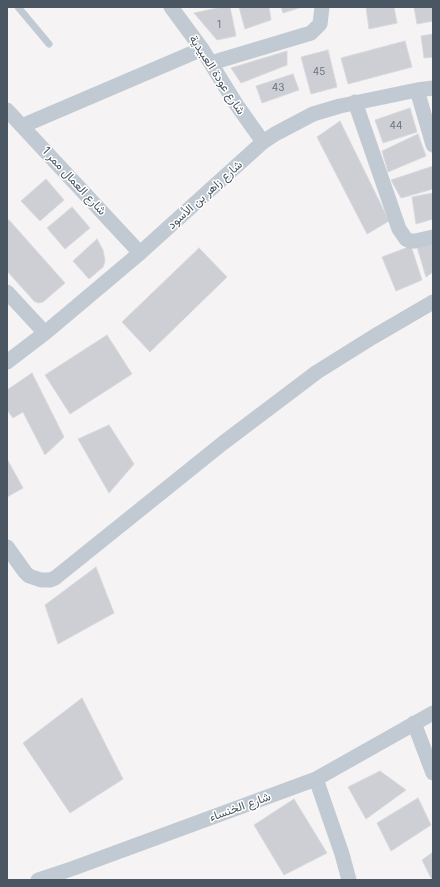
<!DOCTYPE html>
<meta charset="utf-8">
<style>
body{margin:0}
#map{position:relative;width:440px;height:887px;overflow:hidden;background:#f5f3f3;font-family:Inter,sans-serif}
canvas{display:block}
.frame{position:absolute;inset:0;border:8px solid #4a5661;pointer-events:none}
</style>
<div id="map">
<canvas width="440" height="887"></canvas>
<div class="frame"></div>
</div>
<script>
const g = document.querySelector('canvas').getContext('2d');
g.lineJoin = 'round';
function fillPath(path, color) {
  g.fillStyle = color;
  g.fill(path, 'evenodd');
}
function poly(rows) {
  const path = new Path2D();
  for (const r of rows) {
    path.moveTo(r[0], r[1]);
    for (let i = 2; i < r.length; i += 2) path.lineTo(r[i], r[i + 1]);
  }
  return path;
}
function stroke(path, color, width, dash) {
  g.strokeStyle = color;
  g.lineWidth = width;
  g.lineCap = dash ? 'butt' : 'round';
  g.setLineDash(dash || []);
  g.stroke(path);
}
function drawText(font, color, halo, rows, align = 'center') {
  g.font = font + ' Inter,Vazirmatn,sans-serif';
  g.lineWidth = 3;
  g.setLineDash([]);
  g.textBaseline = 'middle';
  g.strokeStyle = halo;
  g.fillStyle = color;
  for (const [text, x, y, turn = 0] of rows) {
    g.save();
    g.translate(x, y);
    g.rotate((+turn || 0) * Math.PI / 180);
    g.textAlign = isNaN(turn) ? turn : align;
    if (halo) g.strokeText(text, 0, 0);
    g.fillText(text, 0, 0);
    g.restore();
  }
}
const building = poly([
 [222,7,230,7,236,36,217,40,194,13,222,7],
 [239,7,269,7,271,20,245,29,239,7],
 [281,7,302,7,283,13,281,7],
 [366,7,394,7,397,23,369,29,366,7],
 [414,7,433,7,433,21,417,24,414,7],
 [433,34,433,57,424,58,421,36,433,34],
 [405,41,412,67,348,84,341,58,405,41],
 [328,50,337,87,311,94,301,57,328,50],
 [287,51,287,65,241,83,231,68,287,51],
 [293,74,299,90,262,103,256,86,293,74],
 [410,108,417,132,383,143,375,120,410,108],
 [340,121,389,221,367,234,317,137,340,121],
 [418,134,426,156,388,172,382,151,418,134],
 [433,166,433,189,401,198,391,180,433,166],
 [46,179,64,200,40,221,21,201,46,179],
 [433,193,433,219,416,224,412,197,433,193],
 [72,207,90,228,65,249,47,228,72,207],
 [9,220,65,283,43,302,38,303,34,301,7,271,7,221,9,220],
 [97,239,103,250,105,261,103,267,89,279,73,261,97,239],
 [433,243,433,272,426,277,417,247,433,243],
 [411,246,422,280,396,291,382,257,411,246],
 [199,248,227,277,150,352,122,322,199,248],
 [107,335,132,374,70,414,45,375,107,335],
 [32,373,64,437,45,455,23,412,13,418,7,410,7,390,32,373],
 [109,425,134,464,109,493,78,439,109,425],
 [7,459,23,488,7,497,7,459],
 [96,567,114,613,58,644,45,605,96,567],
 [82,698,123,779,70,813,23,743,82,698],
 [380,771,406,790,366,819,348,787,380,771],
 [418,798,431,825,391,851,377,823,418,798],
 [294,799,327,853,284,875,254,825,294,799],
 [433,852,433,880,432,880,422,860,433,852]
]);
fillPath(building, '#cdcfd5');
stroke(building, '#d7d9de', 1);
stroke(poly([
 [18,7,49,44]
]), '#c1cad2', 7);
stroke(poly([
 [171,7,202,49,236,104,263,142],
 [211,63,311,33,320,24,322,7],
 [417,90,433,145],
 [355,102,399,229,406,239,410,241,415,241,433,237],
 [7,110,140,253],
 [22,126,202,49],
 [7,292,45,333],
 [7,362,45,333,140,253,263,142,275,134,313,114,340,106,417,90,433,88],
 [7,547,25,572,29,576,41,580,50,580,55,578,223,443,317,372,373,337,433,302],
 [414,723,433,773],
 [316,779,342,854,349,880],
 [38,880,74,868,316,779,433,713]
]), '#c1cad2', 15);
drawText('10px', '#6b747e', null, [
 ["1",219,25],
 ["45",319,72],
 ["43",278,88],
 ["44",396,126]
]);
drawText('12px', '#4a5661', '#fff', [
 ["شارع عودة العبيدية",217,75,57],
 ["شارع العمال ممر 1",74,181,47],
 ["شارع زاهر بن الأسود",205,195,-42],
 ["شارع الخنساء",240,807,-20]
]);
</script>
